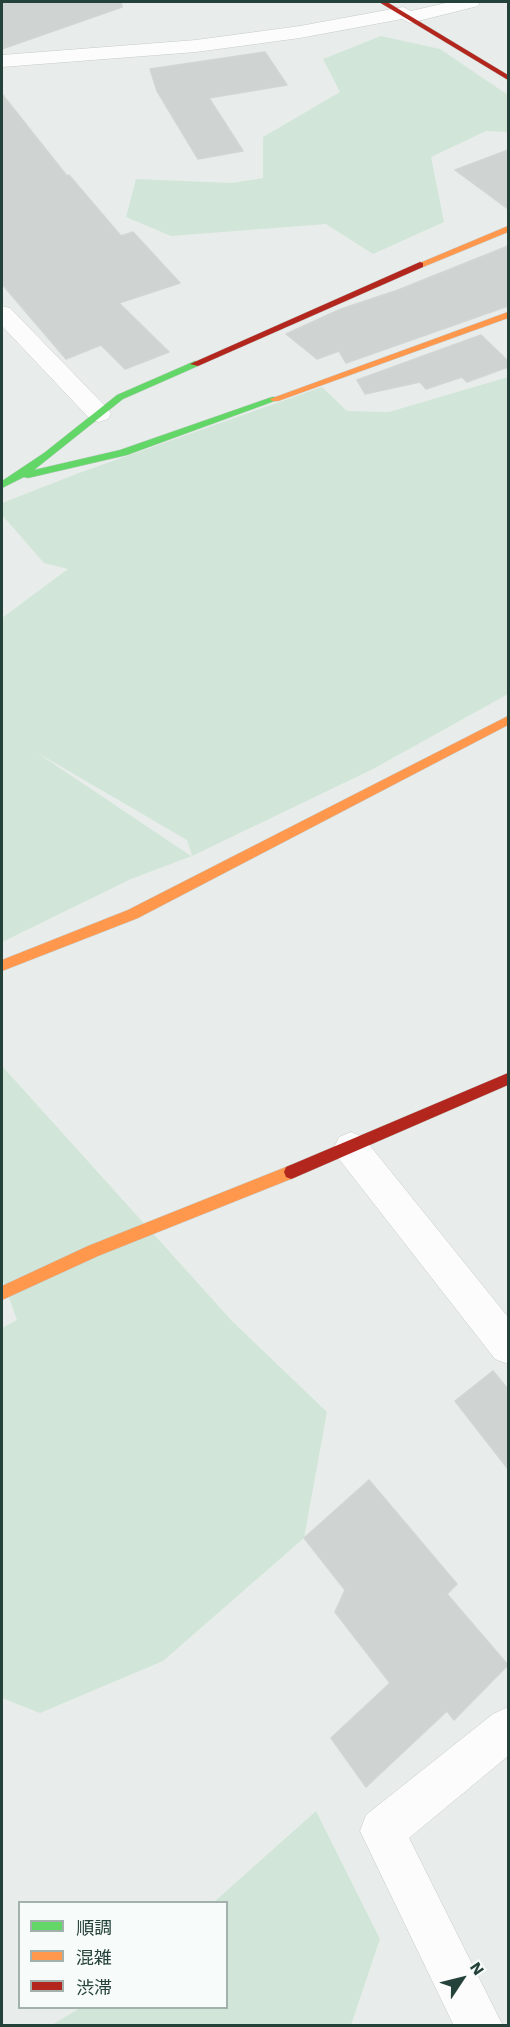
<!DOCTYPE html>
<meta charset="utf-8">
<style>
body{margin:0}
#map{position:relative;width:510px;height:2027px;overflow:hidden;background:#e8edeb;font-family:"Work Sans","Noto Sans JP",sans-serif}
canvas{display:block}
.frame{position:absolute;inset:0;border:3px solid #24423a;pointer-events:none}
.legend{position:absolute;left:18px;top:1901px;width:210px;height:108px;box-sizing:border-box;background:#f7fbf9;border:2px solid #a3b1ad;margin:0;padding:8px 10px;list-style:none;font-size:18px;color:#24423a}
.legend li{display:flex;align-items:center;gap:12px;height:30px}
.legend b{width:30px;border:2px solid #a3b1ad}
.north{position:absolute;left:432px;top:1949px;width:60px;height:60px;-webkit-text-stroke:4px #f7fbf9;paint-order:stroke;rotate:55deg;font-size:16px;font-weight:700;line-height:24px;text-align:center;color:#24423a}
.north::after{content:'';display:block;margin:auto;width:21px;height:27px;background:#24423a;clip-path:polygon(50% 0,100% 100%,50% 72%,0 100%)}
</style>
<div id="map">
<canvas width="510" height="2027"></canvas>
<div class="frame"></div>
<ul class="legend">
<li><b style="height:8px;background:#63d668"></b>順調</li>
<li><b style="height:8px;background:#ff974d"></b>混雑</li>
<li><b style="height:8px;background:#b3261e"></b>渋滞</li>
</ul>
<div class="north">N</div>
</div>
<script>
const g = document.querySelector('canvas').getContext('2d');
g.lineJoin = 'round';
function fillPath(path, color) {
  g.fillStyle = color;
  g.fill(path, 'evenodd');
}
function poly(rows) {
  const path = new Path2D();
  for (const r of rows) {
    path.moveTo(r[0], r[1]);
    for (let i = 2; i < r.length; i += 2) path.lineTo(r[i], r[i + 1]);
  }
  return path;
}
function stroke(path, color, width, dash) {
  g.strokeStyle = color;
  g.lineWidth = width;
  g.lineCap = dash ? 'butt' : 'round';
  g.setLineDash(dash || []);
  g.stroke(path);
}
fillPath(poly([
 [381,36,440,49,508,95,508,132,486,131,431,157,444,222,373,254,326,224,171,236,126,217,136,179,232,183,263,178,263,137,340,92,323,59],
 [508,377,508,694,373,769,192,856,131,879,2,942,2,618,68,569,44,563,2,515,2,503,79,473,322,387,347,411,389,412],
 [36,752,187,840,192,855,191,856],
 [2,1066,232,1321,327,1412,304,1538,163,1661,40,1713,2,1698,2,1328,17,1320,2,1278],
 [316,1811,380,1939,351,2025,52,2025,80,2008,226,2008,226,1902,214,1902]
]), '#d1e6d8');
const building = poly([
 [2,2,121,2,122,7,2,49,2,2],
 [265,52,287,85,209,98,243,151,198,159,157,91,150,69,265,52],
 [2,94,67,176,69,175,121,236,133,232,180,283,119,303,169,352,125,369,101,345,66,359,2,284,2,94],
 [508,150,508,209,455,170,508,150],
 [508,246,508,306,346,363,339,351,317,359,286,334,341,309,398,290,508,246],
 [481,335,508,361,508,367,467,382,462,377,426,389,420,382,365,394,357,380,481,335],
 [493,1371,508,1389,508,1469,455,1401,493,1371],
 [369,1480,457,1584,447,1594,508,1665,454,1720,447,1711,366,1787,331,1738,390,1683,335,1612,345,1590,304,1538,369,1480]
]);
fillPath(building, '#cfd4d2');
stroke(building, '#d1d6d4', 1.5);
const street = poly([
 [450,2,480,2,478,6,410,23,402,19,300,38,196,52,2,67,2,55,196,40,300,26,403,7,411,11,450,2],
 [2,306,10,308,108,409,111,414,108,419,99,422,90,419,2,326,2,306],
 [351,1132,363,1137,508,1317,508,1364,495,1359,339,1159,334,1148,339,1137,351,1132],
 [508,1707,508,1756,409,1838,503,2026,454,2026,360,1831,366,1815,493,1714,508,1707]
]);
const fast = poly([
 [195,361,198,362,198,366,123,399,34,470,120,450,272,397,278,397,280,399,127,455,28,478,24,477,2,488,2,481,44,453,117,395,195,361]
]);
const slow = poly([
 [508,226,508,232,423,267,415,265,508,226],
 [508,312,508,318,278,401,272,401,270,399,508,312],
 [508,716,508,725,138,918,2,971,2,960,128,910,508,716],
 [291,1165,296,1167,298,1172,296,1177,98,1256,2,1300,2,1286,88,1246,291,1165]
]);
const jam = poly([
 [379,2,387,2,508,75,508,80,379,2],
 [420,262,423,263,423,267,198,366,190,364,420,262],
 [508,1073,508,1085,296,1177,291,1179,286,1177,284,1172,286,1167,508,1073]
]);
stroke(street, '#c5cac8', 1);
stroke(fast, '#c3cbc8', 1);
stroke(slow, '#c3cbc8', 1);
stroke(jam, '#c3cbc8', 1);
fillPath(street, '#fcfcfc');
fillPath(fast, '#63d668');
fillPath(slow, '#ff974d');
fillPath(jam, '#b3261e');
</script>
